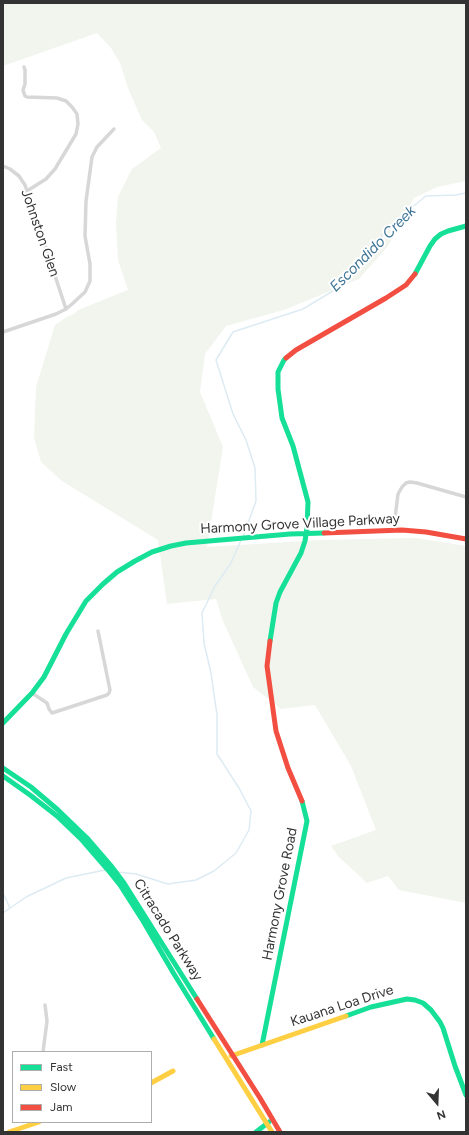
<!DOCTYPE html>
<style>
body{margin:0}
#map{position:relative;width:469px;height:1135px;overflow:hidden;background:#fff;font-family:Figtree,sans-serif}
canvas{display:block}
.frame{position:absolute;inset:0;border:4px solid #333;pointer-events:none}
.legend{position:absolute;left:12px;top:1051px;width:140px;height:72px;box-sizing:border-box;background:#fff;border:1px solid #adadad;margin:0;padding:5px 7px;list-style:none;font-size:12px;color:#333}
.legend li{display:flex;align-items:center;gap:8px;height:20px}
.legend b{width:20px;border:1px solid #adadad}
.north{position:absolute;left:417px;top:1083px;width:40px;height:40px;-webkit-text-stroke:3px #fff;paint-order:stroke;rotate:161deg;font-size:11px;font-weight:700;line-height:16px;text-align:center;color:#333}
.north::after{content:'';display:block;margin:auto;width:14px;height:18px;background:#333;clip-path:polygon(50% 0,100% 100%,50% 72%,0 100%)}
</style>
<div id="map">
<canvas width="469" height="1135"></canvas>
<div class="frame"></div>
<ul class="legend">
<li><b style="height:5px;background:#16e098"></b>Fast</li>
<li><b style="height:5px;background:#ffcf43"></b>Slow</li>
<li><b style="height:5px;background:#f24e42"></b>Jam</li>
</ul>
<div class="north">N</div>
</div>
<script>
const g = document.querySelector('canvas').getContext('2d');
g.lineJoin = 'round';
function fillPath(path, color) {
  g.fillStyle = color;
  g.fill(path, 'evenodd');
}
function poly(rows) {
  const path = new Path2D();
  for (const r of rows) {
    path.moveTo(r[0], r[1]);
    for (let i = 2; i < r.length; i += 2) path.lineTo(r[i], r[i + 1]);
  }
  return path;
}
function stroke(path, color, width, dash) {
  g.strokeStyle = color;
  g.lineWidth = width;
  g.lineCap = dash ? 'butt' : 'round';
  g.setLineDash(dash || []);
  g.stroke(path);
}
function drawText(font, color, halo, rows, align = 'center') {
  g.font = font + ' Figtree,sans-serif';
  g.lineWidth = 4;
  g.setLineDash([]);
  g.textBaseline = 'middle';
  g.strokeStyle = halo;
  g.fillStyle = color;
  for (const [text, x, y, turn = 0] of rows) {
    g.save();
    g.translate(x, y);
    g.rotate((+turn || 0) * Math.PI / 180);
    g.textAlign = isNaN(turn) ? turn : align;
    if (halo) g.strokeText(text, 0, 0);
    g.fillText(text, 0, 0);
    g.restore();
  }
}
fillPath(poly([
 [3,3,466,3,466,181,437,187,414,198,388,246,359,279,284,310,226,326,205,354,200,392,223,447,207,547,319,540,416,538,466,546,466,903,399,890,388,876,367,883,338,856,331,846,376,830,351,766,315,705,281,709,253,687,223,621,216,599,167,604,158,540,62,481,41,462,34,438,36,387,55,325,67,317,74,314,78,310,128,290,118,260,116,223,118,197,132,169,161,148,154,132,142,120,128,88,120,63,111,48,97,33,3,66]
]), '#f1f5ed');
stroke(poly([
 [243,537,256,501,255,468,246,440,233,414,216,360,233,332,303,309,338,288,364,259,383,234,405,213,426,196,456,195,466,193],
 [117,872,136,874,168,884,196,880,214,871,236,853,249,830,251,811,239,788,217,754,217,715,211,673,204,643,202,613,215,586,231,563,241,540],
 [3,893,10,908],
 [3,913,26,897,66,878,105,870]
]), '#ddebf3', 1.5);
stroke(poly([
 [24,67,25,70,25,84,23,90,25,96,27,97,57,98,66,101,72,107,77,114,78,124,76,134,55,169,46,179,27,191],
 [3,166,10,169,19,176,25,185,66,309],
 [3,332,56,314,66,309,72,304,85,292,90,281,90,264,85,236,86,201,92,157,97,147,114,129],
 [395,530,395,518,398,494,402,487,406,483,410,482,417,483,466,497],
 [32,693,47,703,49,709,52,713,107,695,109,693,110,690,98,631],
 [43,1052,47,1021,45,1005]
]), '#d7d7d7', 3.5);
stroke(poly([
 [415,274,430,246,435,239,441,234,448,231,466,226],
 [270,641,276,603,280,592,301,553,305,541,307,528,308,502,293,446,282,418,278,389,278,372,284,360,286,358],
 [3,723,32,693,44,677,66,634,86,601,103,584,117,572,135,561,152,552,171,546,186,543,290,534,324,533],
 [3,768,31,787,58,810,87,838,112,867,124,883,197,999],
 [3,776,30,795,57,816,82,840,108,870,120,885,143,921,174,974,214,1039],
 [346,1016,371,1007,407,999,415,1000,423,1003,431,1010,440,1022,443,1028,455,1066,466,1095],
 [262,1045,307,821,302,801],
 [256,1132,269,1122]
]), '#16e098', 5);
stroke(poly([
 [214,1039,272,1132],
 [231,1056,346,1016],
 [151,1083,173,1071],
 [9,1132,39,1122]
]), '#ffcf43', 5);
stroke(poly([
 [286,358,296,350,386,298,406,285,415,274],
 [324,533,402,530,426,532,466,539],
 [270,641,267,666,276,731,288,768,302,801],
 [197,999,260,1098,280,1132]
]), '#f24e42', 5);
drawText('14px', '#333', '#fff', [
 ["Johnston Glen",40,233,71],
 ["Harmony Grove Village Parkway",300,524,-3],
 ["Harmony Grove Road",280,894,-79],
 ["Citracado Parkway",168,930,58],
 ["Kauana Loa Drive",342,1006,-18]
]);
drawText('italic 15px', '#3f7597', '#fff', [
 ["Escondido Creek",373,249,-45]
]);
</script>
